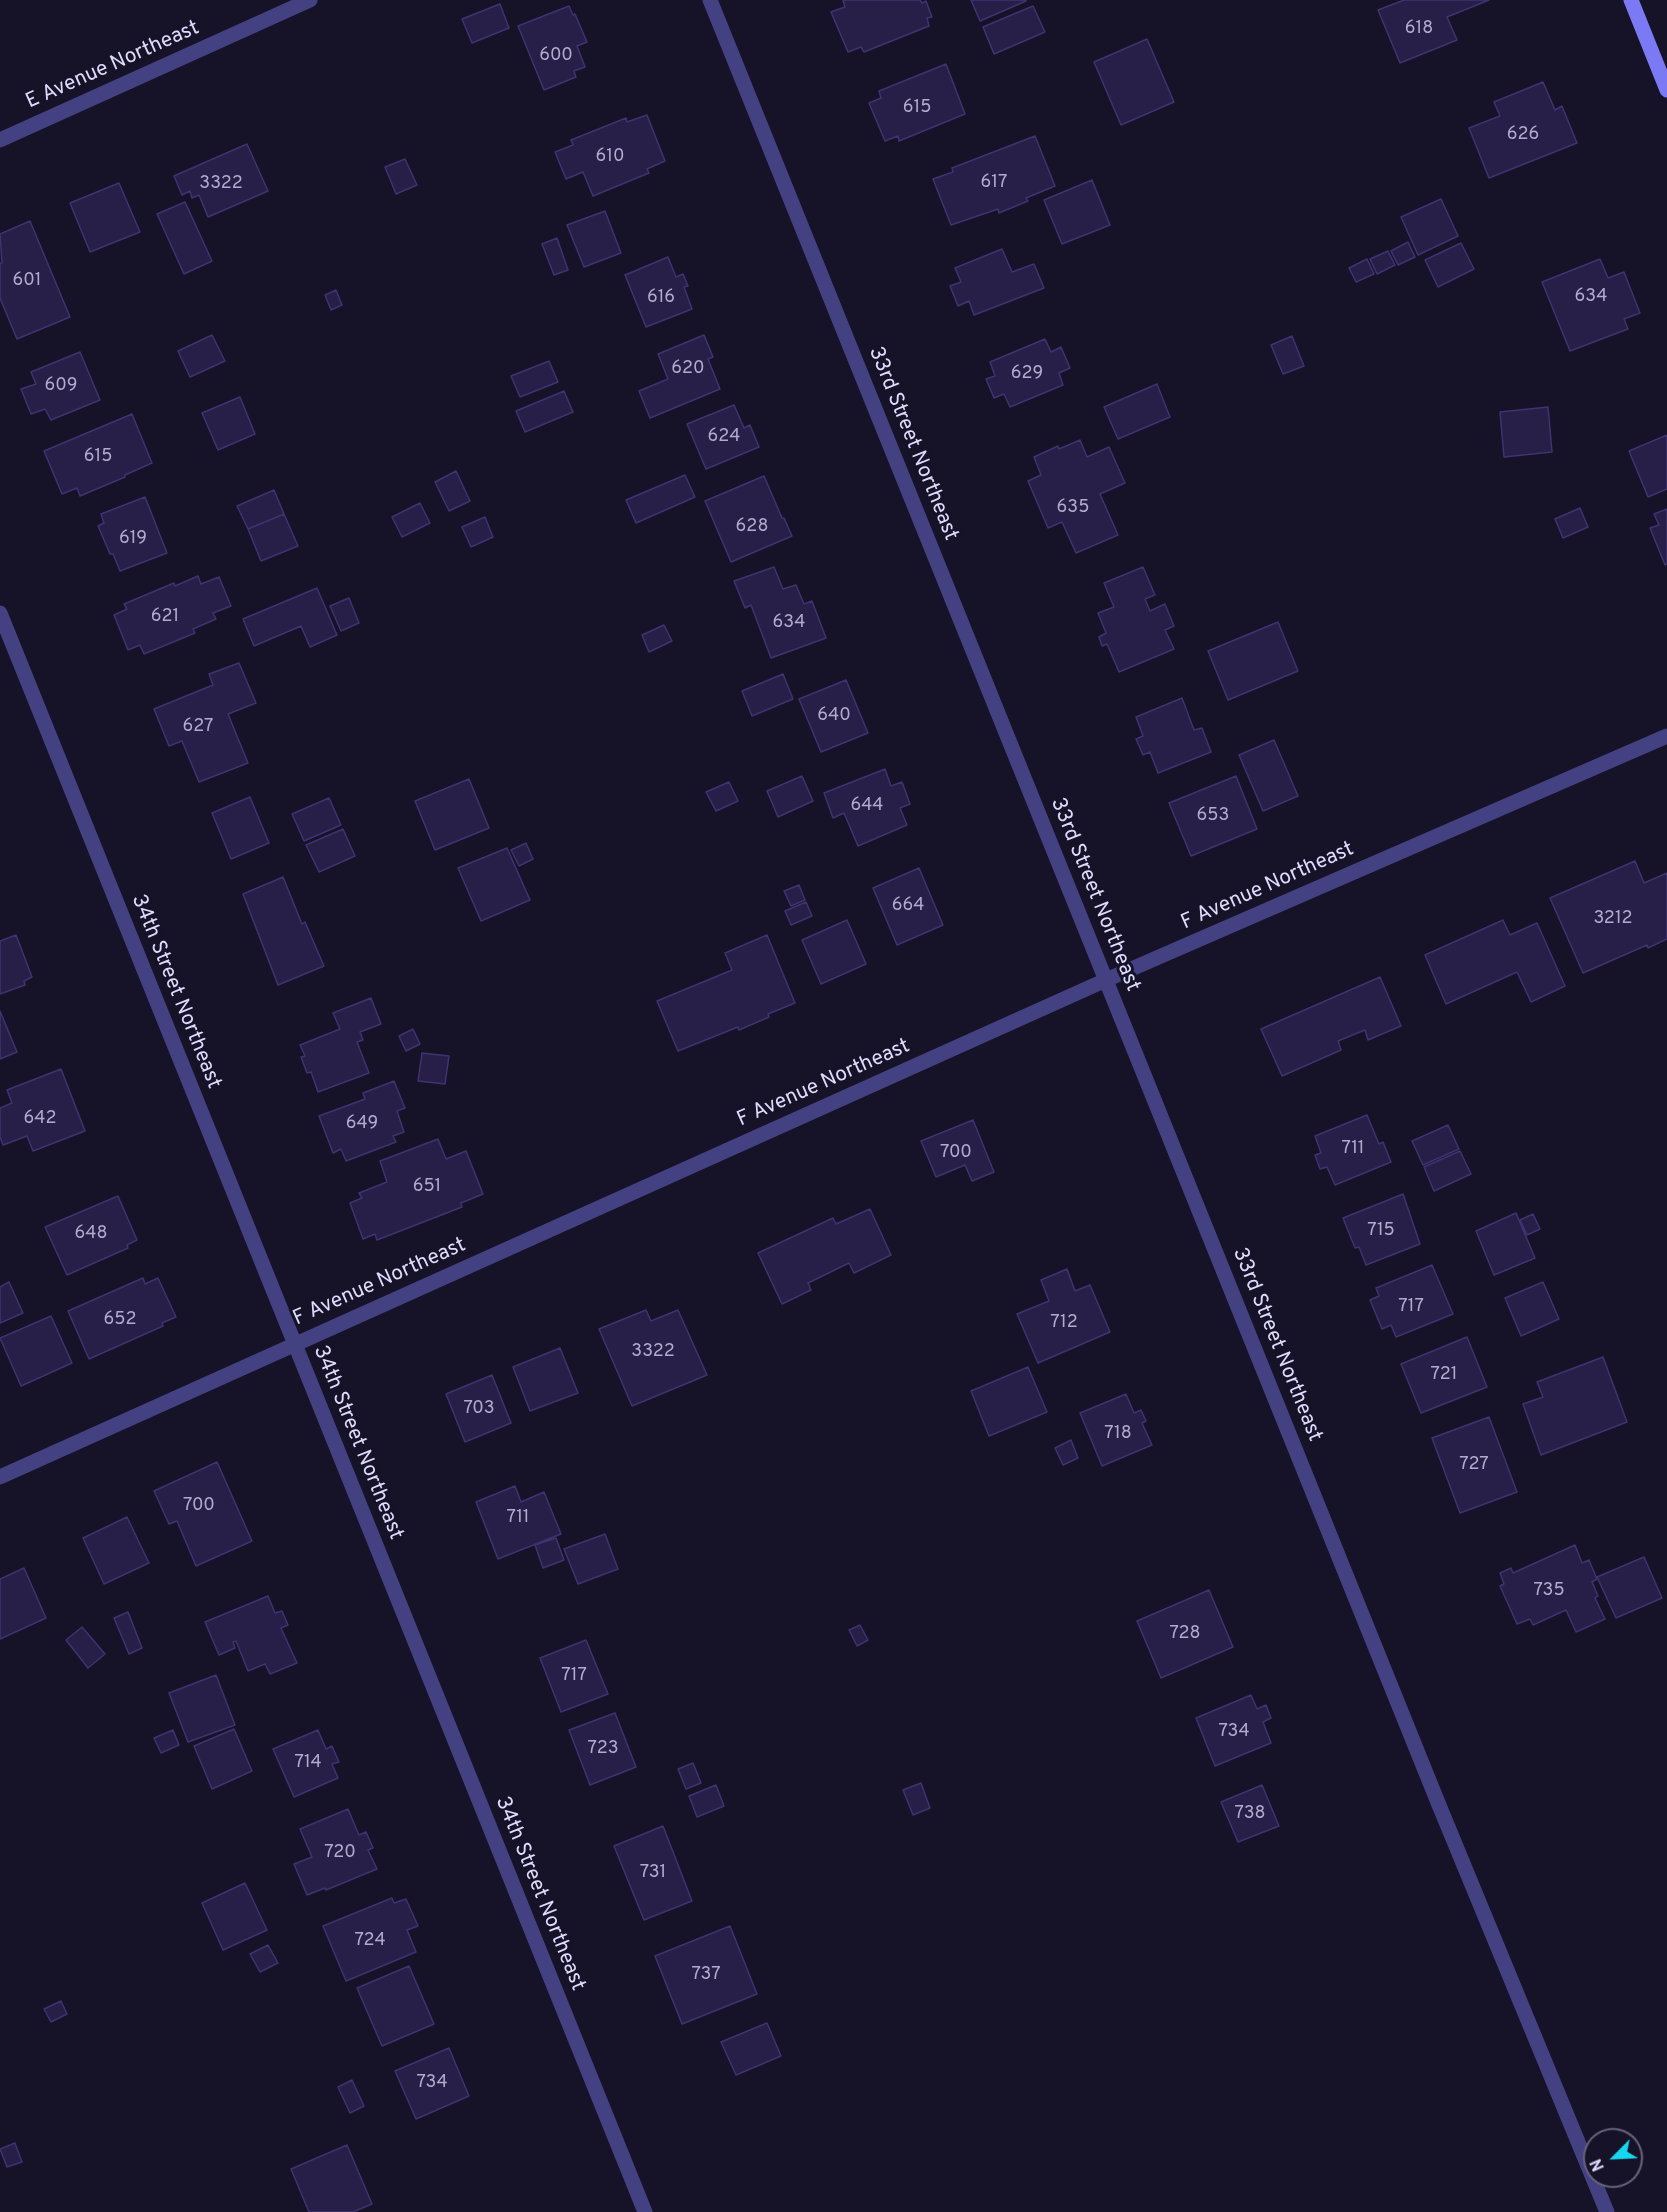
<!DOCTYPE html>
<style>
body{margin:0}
#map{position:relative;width:1667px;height:2212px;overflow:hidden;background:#161227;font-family:Overpass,sans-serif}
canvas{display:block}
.north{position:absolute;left:1583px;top:2128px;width:60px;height:60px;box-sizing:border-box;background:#161227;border:2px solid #66627c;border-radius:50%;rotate:246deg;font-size:16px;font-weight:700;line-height:24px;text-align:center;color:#dfdbfc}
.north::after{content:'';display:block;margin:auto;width:21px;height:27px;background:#16d7ed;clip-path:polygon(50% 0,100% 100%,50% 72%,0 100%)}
</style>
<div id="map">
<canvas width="1667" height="2212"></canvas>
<div class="north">N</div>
</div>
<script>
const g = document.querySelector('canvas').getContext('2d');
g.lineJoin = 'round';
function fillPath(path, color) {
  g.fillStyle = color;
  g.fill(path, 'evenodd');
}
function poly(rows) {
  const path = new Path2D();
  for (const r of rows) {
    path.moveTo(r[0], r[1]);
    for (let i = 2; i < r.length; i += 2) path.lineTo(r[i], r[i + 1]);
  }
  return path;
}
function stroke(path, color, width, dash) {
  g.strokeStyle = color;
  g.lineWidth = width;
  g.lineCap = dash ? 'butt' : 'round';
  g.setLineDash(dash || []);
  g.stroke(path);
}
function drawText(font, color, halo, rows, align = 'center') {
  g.font = font + ' Overpass,sans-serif';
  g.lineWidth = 6;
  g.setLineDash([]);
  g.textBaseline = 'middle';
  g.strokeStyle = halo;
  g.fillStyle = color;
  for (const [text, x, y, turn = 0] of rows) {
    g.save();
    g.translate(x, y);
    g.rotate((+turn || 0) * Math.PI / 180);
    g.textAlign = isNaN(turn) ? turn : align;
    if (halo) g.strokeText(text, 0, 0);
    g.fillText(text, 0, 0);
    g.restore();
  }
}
const building = poly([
 [846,0,920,0,922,3,926,1,932,17,927,18,929,26,864,52,861,47,848,52,831,12,845,7,843,1,846,0],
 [971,0,1026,0,1026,1,980,21,971,0],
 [1404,0,1489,0,1447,17,1457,40,1400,63,1378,10,1404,0],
 [500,4,509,28,472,43,462,19,500,4],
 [569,6,573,15,575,14,587,42,577,46,585,67,574,71,576,77,544,90,518,26,569,6],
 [1033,6,1045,32,994,54,983,27,1033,6],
 [1147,39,1174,102,1121,125,1094,62,1147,39],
 [946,64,965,114,899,141,898,136,885,141,869,103,881,98,879,91,946,64],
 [1543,82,1555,110,1562,106,1577,143,1489,178,1469,128,1500,116,1494,102,1543,82],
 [647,115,665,161,647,169,649,173,593,196,583,172,566,179,555,152,573,145,571,140,626,118,627,122,647,115],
 [1035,136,1055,186,1026,198,1028,201,999,213,998,209,951,225,933,179,953,172,952,168,1035,136],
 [247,144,268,191,208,217,199,195,192,198,190,191,182,195,174,176,247,144],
 [405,159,417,185,396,194,385,167,405,159],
 [1092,180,1110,225,1062,244,1044,200,1092,180],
 [119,183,140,232,90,252,70,203,119,183],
 [1441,199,1458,236,1418,255,1401,217,1441,199],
 [185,202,212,261,184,274,157,214,185,202],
 [605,211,621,253,584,267,567,225,605,211],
 [30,221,70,317,17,339,0,298,0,263,2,263,0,234,30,221],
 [557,238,568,270,554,275,542,244,557,238],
 [1408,242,1415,257,1398,265,1391,251,1408,242],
 [1461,243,1474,269,1438,287,1425,260,1461,243],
 [1002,249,1012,272,1034,264,1044,288,974,315,969,301,958,306,950,286,961,282,955,268,1002,249],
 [1388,251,1395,265,1377,274,1370,259,1388,251],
 [668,257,676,277,683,274,688,286,684,287,692,309,646,327,625,275,668,257],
 [1367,259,1374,274,1356,282,1349,268,1367,259],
 [1600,259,1608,278,1624,272,1640,313,1624,319,1628,329,1570,351,1542,282,1600,259],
 [336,290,342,305,331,310,325,295,336,290],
 [212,335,225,361,190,377,178,351,212,335],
 [704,335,713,357,708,359,720,389,650,418,639,391,668,379,658,354,704,335],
 [1292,336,1304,366,1283,374,1271,345,1292,336],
 [1045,339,1051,352,1061,347,1070,368,1059,373,1063,385,1010,407,1004,394,994,398,986,379,995,376,990,362,1045,339],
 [80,352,100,400,51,420,45,409,31,414,21,389,36,384,31,372,80,352],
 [549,361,558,382,520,397,511,376,549,361],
 [1157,384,1170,417,1118,439,1104,407,1157,384],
 [564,391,573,412,525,432,516,411,564,391],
 [240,397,255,434,218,450,202,413,240,397],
 [734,405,744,428,750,425,759,447,706,469,687,424,734,405],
 [1548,407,1552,452,1504,457,1500,412,1548,407],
 [132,414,152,463,125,475,125,477,80,496,77,488,62,494,44,451,132,414],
 [1667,435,1667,489,1648,497,1629,451,1667,435],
 [1080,440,1087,457,1109,447,1125,483,1100,494,1118,535,1076,553,1062,522,1048,528,1028,481,1041,475,1034,457,1058,446,1059,449,1080,440],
 [456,471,470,501,449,511,435,482,456,471],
 [685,475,695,497,636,523,626,500,685,475],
 [764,476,782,518,784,518,792,536,731,562,705,501,764,476],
 [274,490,284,514,248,529,237,506,274,490],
 [145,497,167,553,120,571,113,554,110,554,98,526,104,523,101,514,145,497],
 [420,503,430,523,402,537,392,517,420,503],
 [1580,508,1588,527,1563,538,1555,519,1580,508],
 [1667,509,1667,564,1665,565,1650,528,1659,525,1654,514,1667,509],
 [284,514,298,546,261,561,248,529,284,514],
 [485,517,493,537,471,547,462,527,485,517],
 [774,567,783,589,796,585,804,604,812,601,826,638,771,658,751,605,745,608,734,581,774,567],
 [1143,567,1155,595,1145,599,1150,611,1165,604,1174,626,1165,630,1174,649,1119,672,1107,644,1102,646,1099,637,1106,633,1098,613,1114,607,1104,583,1143,567],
 [198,576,201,584,219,577,231,606,213,613,216,619,193,629,195,633,144,654,140,645,128,650,114,615,127,609,124,604,174,583,175,586,198,576],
 [317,588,337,635,310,647,301,626,254,646,243,619,317,588],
 [349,598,359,623,341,631,330,606,349,598],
 [1278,622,1298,671,1228,700,1208,651,1278,622],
 [664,625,672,641,649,652,642,635,664,625],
 [239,663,256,703,228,714,248,763,199,782,182,741,169,746,154,709,213,685,209,674,239,663],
 [783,674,793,699,752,716,742,691,783,674],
 [846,680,868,733,821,752,799,699,846,680],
 [1182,698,1194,730,1202,728,1211,752,1158,773,1150,752,1143,755,1136,739,1143,736,1136,717,1182,698],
 [1274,740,1298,796,1263,811,1239,755,1274,740],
 [885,769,891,786,902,782,910,804,900,808,907,825,858,846,844,813,833,818,824,793,885,769],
 [802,776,813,801,778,817,767,791,802,776],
 [1236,776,1257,829,1191,856,1169,803,1236,776],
 [469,779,489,828,435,850,415,801,469,779],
 [729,782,738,801,716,811,706,792,729,782],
 [250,797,269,843,231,859,212,813,250,797],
 [329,798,341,825,304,841,292,814,329,798],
 [343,829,355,856,319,872,306,845,343,829],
 [526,843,533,859,519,866,511,850,526,843],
 [507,848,530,900,481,921,458,868,507,848],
 [1635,861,1644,883,1667,873,1667,939,1648,948,1647,945,1583,973,1550,898,1635,861],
 [919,868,943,925,897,945,873,888,919,868],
 [283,877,302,924,305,922,324,966,278,985,243,894,283,877],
 [799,885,805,900,791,906,784,891,799,885],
 [806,902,812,916,791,925,785,911,806,902],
 [847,920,866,964,821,984,802,940,847,920],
 [1503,920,1510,935,1537,923,1565,986,1531,1002,1517,972,1446,1004,1425,955,1503,920],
 [16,935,32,977,24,981,25,985,0,994,0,941,16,935],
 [767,935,795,1003,768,1014,769,1017,739,1030,738,1027,678,1051,657,1001,732,970,725,953,767,935],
 [1380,977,1401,1026,1368,1040,1365,1030,1338,1041,1341,1050,1282,1076,1261,1029,1380,977],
 [371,998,381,1024,360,1032,363,1040,357,1042,369,1073,318,1092,311,1072,307,1073,301,1057,305,1056,300,1045,340,1029,333,1013,371,998],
 [0,1011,17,1052,0,1059,0,1011],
 [413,1029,420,1044,406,1051,399,1036,413,1029],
 [422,1053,449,1056,445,1084,418,1081,422,1053],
 [61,1069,85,1131,33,1151,27,1136,3,1145,0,1137,0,1108,12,1103,7,1090,61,1069],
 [394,1081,405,1108,397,1111,404,1132,393,1136,396,1142,346,1161,341,1149,333,1153,319,1116,365,1099,363,1093,394,1081],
 [1367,1115,1379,1144,1383,1142,1391,1162,1335,1185,1327,1167,1320,1169,1315,1155,1321,1153,1315,1136,1367,1115],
 [973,1120,994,1172,972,1181,965,1165,936,1177,921,1141,973,1120],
 [1448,1125,1459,1149,1423,1165,1412,1141,1448,1125],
 [438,1139,446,1159,466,1151,483,1194,461,1203,462,1207,377,1240,375,1234,363,1239,350,1203,362,1198,359,1193,387,1182,380,1161,438,1139],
 [1460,1151,1471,1174,1434,1191,1424,1167,1460,1151],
 [1403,1194,1420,1244,1366,1265,1359,1247,1355,1248,1343,1218,1403,1194],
 [118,1196,137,1240,127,1245,128,1248,67,1275,45,1227,118,1196],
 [870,1209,891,1255,854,1273,849,1263,808,1283,811,1290,782,1304,758,1253,833,1218,836,1224,870,1209],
 [1516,1213,1535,1258,1494,1275,1476,1231,1516,1213],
 [1533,1214,1540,1229,1527,1235,1520,1220,1533,1214],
 [1432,1265,1453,1314,1396,1337,1391,1325,1382,1329,1370,1300,1379,1296,1376,1288,1432,1265],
 [1067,1269,1075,1291,1090,1285,1110,1332,1038,1363,1017,1314,1049,1301,1041,1280,1067,1269],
 [143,1278,145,1284,158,1278,176,1317,162,1323,163,1326,89,1359,68,1311,143,1278],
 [9,1282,23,1313,0,1323,0,1287,9,1282],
 [1543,1282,1559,1319,1521,1336,1505,1298,1543,1282],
 [646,1310,651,1321,678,1310,707,1375,632,1406,599,1329,646,1310],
 [51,1316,72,1363,21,1386,0,1338,51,1316],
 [1467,1337,1487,1387,1421,1413,1401,1364,1467,1337],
 [560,1348,578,1393,530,1411,513,1367,560,1348],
 [1603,1357,1627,1422,1541,1455,1523,1404,1543,1397,1537,1382,1603,1357],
 [1028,1367,1047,1412,989,1436,971,1391,1028,1367],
 [492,1375,511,1423,465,1442,446,1394,492,1375],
 [1126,1394,1134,1413,1141,1410,1146,1421,1142,1423,1152,1445,1102,1466,1080,1413,1126,1394],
 [1489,1417,1517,1492,1460,1513,1432,1438,1489,1417],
 [1071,1440,1078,1458,1063,1465,1055,1448,1071,1440],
 [217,1462,252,1541,196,1566,177,1521,169,1524,154,1491,217,1462],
 [515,1486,521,1502,544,1492,561,1534,498,1559,476,1502,515,1486],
 [127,1517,149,1563,104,1584,83,1538,127,1517],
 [605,1534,618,1569,578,1584,564,1549,605,1534],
 [556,1538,564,1560,543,1568,535,1545,556,1538],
 [1575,1545,1582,1563,1589,1560,1597,1579,1592,1582,1598,1596,1595,1598,1605,1619,1576,1632,1566,1610,1533,1625,1530,1619,1517,1624,1500,1586,1504,1584,1500,1573,1511,1568,1513,1573,1575,1545],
 [1644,1557,1662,1598,1616,1618,1597,1577,1644,1557],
 [24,1568,46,1618,0,1639,0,1579,24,1568],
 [1209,1590,1233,1647,1161,1678,1137,1621,1209,1590],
 [268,1596,275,1613,282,1611,288,1625,281,1628,297,1663,270,1674,265,1664,248,1671,236,1641,233,1642,235,1648,219,1655,205,1622,268,1596],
 [128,1612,142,1648,129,1654,114,1618,128,1612],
 [860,1625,868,1640,857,1646,849,1630,860,1625],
 [82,1627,105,1654,88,1668,66,1640,82,1627],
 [586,1640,608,1694,561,1712,540,1658,586,1640],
 [216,1675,235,1725,188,1742,169,1693,216,1675],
 [1251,1695,1257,1709,1266,1705,1271,1718,1263,1722,1271,1743,1215,1766,1196,1718,1251,1695],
 [615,1713,636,1767,590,1785,569,1730,615,1713],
 [234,1729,252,1771,212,1789,194,1746,234,1729],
 [173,1730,179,1745,161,1753,154,1738,173,1730],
 [318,1730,326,1749,332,1746,339,1762,332,1764,338,1778,294,1797,273,1749,318,1730],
 [693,1763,701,1783,686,1789,678,1769,693,1763],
 [921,1783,930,1808,913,1815,903,1790,921,1783],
 [716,1785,724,1806,697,1817,689,1796,716,1785],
 [1262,1785,1279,1826,1238,1842,1221,1802,1262,1785],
 [348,1809,359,1835,366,1832,373,1848,368,1850,377,1869,326,1890,325,1888,307,1895,294,1864,312,1857,300,1829,348,1809],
 [663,1826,692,1901,644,1920,614,1846,663,1826],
 [245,1883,267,1930,223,1950,202,1903,245,1883],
 [392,1898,394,1903,406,1899,418,1926,407,1930,416,1952,346,1981,323,1926,392,1898],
 [730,1926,757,1994,682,2024,655,1956,730,1926],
 [268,1945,278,1963,260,1972,250,1954,268,1945],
 [409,1966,434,2024,382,2046,357,1988,409,1966],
 [61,2001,67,2014,51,2022,44,2009,61,2001],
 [767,2023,781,2056,736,2075,721,2042,767,2023],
 [449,2048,469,2096,416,2119,395,2071,449,2048],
 [352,2080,364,2106,350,2113,338,2087,352,2080],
 [15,2143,22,2162,7,2167,0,2149,15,2143],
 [347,2145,372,2204,353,2212,309,2212,291,2169,347,2145]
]);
fillPath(building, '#271f47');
stroke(building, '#3f3371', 1.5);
stroke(poly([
 [1439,1805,1607,2212],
 [622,2155,645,2212]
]), '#434182', 15);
stroke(poly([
 [710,0,1439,1805],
 [0,140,310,0],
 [0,613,622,2155],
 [0,1477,1106,980,1667,736]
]), '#434182', 15);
stroke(poly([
 [1631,0,1667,90]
]), '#7c79f5', 15);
drawText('18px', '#b1accf', null, [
 ["618",1419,29],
 ["600",556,56],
 ["615",917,108],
 ["626",1523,135],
 ["610",610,157],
 ["617",994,183],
 ["3322",221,184],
 ["601",27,281],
 ["634",1591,297],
 ["616",661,298],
 ["620",688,369],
 ["629",1027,374],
 ["609",61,386],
 ["624",724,437],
 ["615",98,457],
 ["635",1073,508],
 ["628",752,527],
 ["619",133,539],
 ["621",165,617],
 ["634",789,623],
 ["640",834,716],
 ["627",198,727],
 ["644",867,806],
 ["653",1213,816],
 ["664",908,906],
 ["3212",1613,919],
 ["642",40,1119],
 ["649",362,1124],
 ["711",1353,1149],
 ["700",956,1153],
 ["651",427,1187],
 ["715",1381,1231],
 ["648",91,1234],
 ["717",1411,1307],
 ["652",120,1320],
 ["712",1064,1323],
 ["3322",653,1352],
 ["721",1444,1375],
 ["703",479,1409],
 ["718",1118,1434],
 ["727",1474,1465],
 ["700",199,1506],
 ["711",518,1518],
 ["735",1549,1591],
 ["728",1185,1634],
 ["717",574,1676],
 ["734",1234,1732],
 ["723",603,1749],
 ["714",308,1763],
 ["738",1250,1814],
 ["720",340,1853],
 ["731",653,1873],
 ["724",370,1941],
 ["737",706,1975],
 ["734",432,2083]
]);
drawText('21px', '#dfdbfc', '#161227', [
 ["E Avenue Northeast",113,66,-24],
 ["33rd Street Northeast",912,444,68],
 ["F Avenue Northeast",1268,887,-24],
 ["33rd Street Northeast",1094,895,68],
 ["34th Street Northeast",175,992,68],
 ["F Avenue Northeast",824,1084,-24],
 ["F Avenue Northeast",380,1283,-24],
 ["33rd Street Northeast",1276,1345,68],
 ["34th Street Northeast",357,1443,68],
 ["34th Street Northeast",539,1894,68]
]);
</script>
